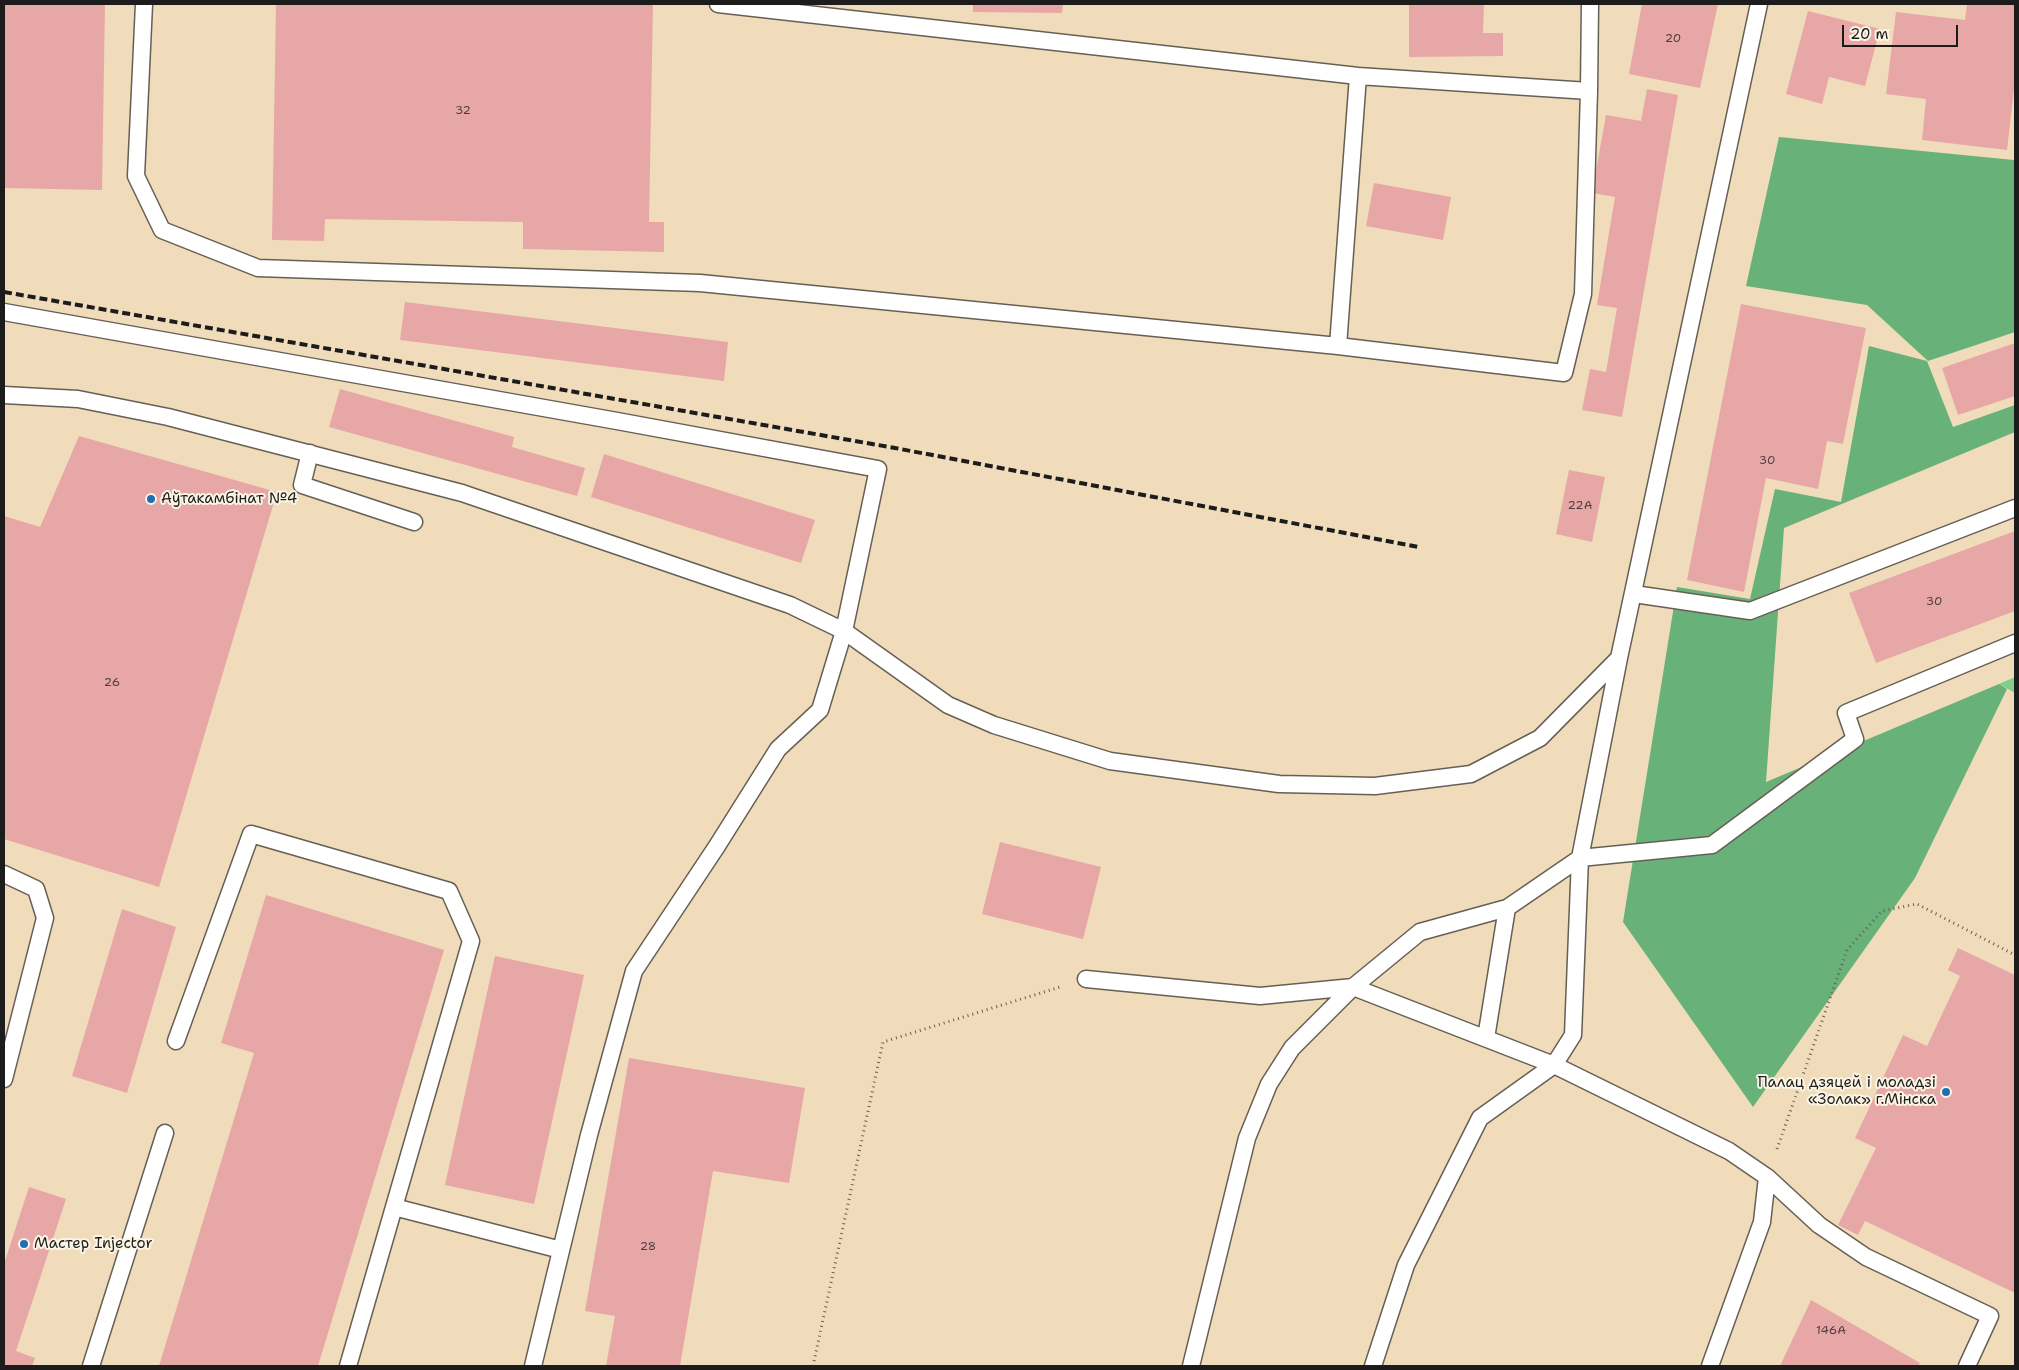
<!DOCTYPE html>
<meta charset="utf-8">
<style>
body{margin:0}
#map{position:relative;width:2019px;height:1370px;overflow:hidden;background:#f0dcbb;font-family:"Shantell Sans",sans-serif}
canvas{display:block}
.frame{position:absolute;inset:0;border:5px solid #1c1c1c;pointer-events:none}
.scale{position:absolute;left:1842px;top:25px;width:116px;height:22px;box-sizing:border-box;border:2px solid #1c1c1c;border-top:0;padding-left:6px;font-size:15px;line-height:18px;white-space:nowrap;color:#1c1c1c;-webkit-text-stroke:4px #fcf5e5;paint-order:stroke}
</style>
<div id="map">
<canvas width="2019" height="1370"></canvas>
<div class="frame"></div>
<div class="scale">20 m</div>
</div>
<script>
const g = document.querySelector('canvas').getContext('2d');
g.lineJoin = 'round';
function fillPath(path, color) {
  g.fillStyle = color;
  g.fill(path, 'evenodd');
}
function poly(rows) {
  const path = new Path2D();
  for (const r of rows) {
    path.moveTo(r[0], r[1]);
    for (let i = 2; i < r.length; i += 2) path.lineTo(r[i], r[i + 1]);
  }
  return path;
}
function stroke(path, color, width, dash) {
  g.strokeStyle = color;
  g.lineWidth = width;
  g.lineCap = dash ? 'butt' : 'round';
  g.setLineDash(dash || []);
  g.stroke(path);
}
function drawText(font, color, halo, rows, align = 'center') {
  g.font = font + ' "Shantell Sans",sans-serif';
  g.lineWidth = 4;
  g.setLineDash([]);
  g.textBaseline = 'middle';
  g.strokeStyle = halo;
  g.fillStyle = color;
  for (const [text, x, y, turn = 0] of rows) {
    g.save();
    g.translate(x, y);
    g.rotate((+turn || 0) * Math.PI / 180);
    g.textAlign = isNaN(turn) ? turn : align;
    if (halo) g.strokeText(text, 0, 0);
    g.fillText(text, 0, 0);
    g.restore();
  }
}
fillPath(poly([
 [2015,677,2015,693,1999,684]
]), '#80ce8e');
fillPath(poly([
 [1779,137,2014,160,2015,149,2015,332,1928,361,1867,305,1746,286],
 [1869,346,1927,361,1953,427,2015,405,2015,432,1784,528,1766,782,1999,684,2007,689,1915,878,1753,1107,1623,922,1677,587,1750,599,1775,489,1841,502]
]), '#68b179');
fillPath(poly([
 [4,4,105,4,102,190,4,188],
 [276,4,653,4,649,222,664,222,664,252,523,249,523,222,325,219,324,241,272,240],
 [973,4,1063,4,1062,13,973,12],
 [1409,4,1484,4,1483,33,1503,33,1503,56,1409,57],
 [1642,4,1718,4,1700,88,1629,74],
 [1967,4,2015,4,2015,80,2007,150,1922,140,1926,99,1886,94,1896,12,1965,20],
 [1808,11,1880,29,1865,86,1829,77,1822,104,1786,94],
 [1647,89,1678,95,1622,417,1582,410,1590,369,1606,372,1617,308,1597,305,1615,197,1592,193,1606,115,1641,121],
 [1374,183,1451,197,1443,240,1366,226],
 [405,302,728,342,724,381,400,340],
 [1741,304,1866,328,1843,444,1827,441,1818,489,1766,478,1744,592,1687,580],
 [2015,343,2015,396,1958,415,1942,368],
 [340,389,514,437,512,447,585,468,577,496,329,427],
 [79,436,277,492,159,887,4,839,4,516,40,527],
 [604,454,815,520,801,563,591,497],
 [1569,470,1605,477,1592,542,1556,534],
 [2015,531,2015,611,1876,663,1849,593],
 [1000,842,1101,867,1083,939,982,914],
 [266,895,444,950,318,1366,159,1366,254,1053,221,1043],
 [122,909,176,927,127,1093,72,1076],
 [1958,948,2015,975,2015,1293,1865,1221,1858,1235,1838,1225,1876,1148,1855,1138,1903,1035,1927,1046,1960,976,1948,970],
 [495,956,584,975,534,1204,445,1185],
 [629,1058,805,1088,789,1183,713,1171,680,1366,606,1366,615,1316,585,1311],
 [29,1187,66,1199,16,1351,35,1358,32,1366,4,1366,4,1264],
 [1811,1300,1920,1363,1918,1366,1780,1366]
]), '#e7a7a6');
const service = poly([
 [144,4,136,176,162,230,258,268,700,283,1338,346],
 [718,4,1358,76,1589,91,1590,4],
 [1358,76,1338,346,1564,373,1583,294,1589,91],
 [4,312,617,421,878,469,844,631,820,710,778,749,717,846,634,971,589,1135,533,1366],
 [4,395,78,399,168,417,462,493,790,605,844,631,948,705,994,725,1110,761,1279,784,1375,786,1471,774,1540,738,1619,658],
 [310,453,302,485,414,522],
 [1634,594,1750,611,2015,508],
 [4,874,36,889,45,918,4,1079],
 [1086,979,1260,996,1353,987,1554,1065,1729,1151,1767,1177,1762,1222,1710,1366],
 [1486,1038,1507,908],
 [176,1041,251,834,449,891,471,941,348,1366],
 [1767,1177,1819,1225,1866,1257,1990,1316,1967,1366],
 [394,1207,561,1250],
 [91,1366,165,1133],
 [1191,1366,1247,1138,1269,1084,1292,1048,1353,987,1420,932,1507,908,1580,858,1712,845,1855,739,1846,713,2015,643],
 [1373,1366,1406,1265,1480,1118,1554,1065,1573,1035,1580,858,1619,658,1759,4]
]);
stroke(service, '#665f54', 19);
stroke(poly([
 [1777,1149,1847,950,1882,911,1917,904,2015,955],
 [813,1366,883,1042,1060,987]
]), '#665f54', 3, [1, 4]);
stroke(service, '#fff', 16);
stroke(poly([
 [4,292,895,448,1419,547]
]), '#1c1c1c', 4, [8, 4]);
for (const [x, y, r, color] of [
 [151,499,5,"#1f6fb2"],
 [1946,1092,5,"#1f6fb2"],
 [24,1244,5,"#1f6fb2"]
]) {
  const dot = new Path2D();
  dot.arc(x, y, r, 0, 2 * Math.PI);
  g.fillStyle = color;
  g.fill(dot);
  stroke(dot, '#fcf5e5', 2);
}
drawText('12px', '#4f3f3e', null, [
 ["20",1673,39],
 ["32",463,111],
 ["30",1767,461],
 ["22А",1580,506],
 ["30",1934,602],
 ["26",112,683],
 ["28",648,1247],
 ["146А",1831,1331]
]);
drawText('15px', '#1c1c1c', '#fcf5e5', [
 ["Аўтакамбінат №4",161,499],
 ["Палац дзяцей і моладзі",1936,1083,"right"],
 ["«Золак» г.Мінска",1936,1100,"right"],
 ["Мастер Injector",34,1244]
], 'left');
</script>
